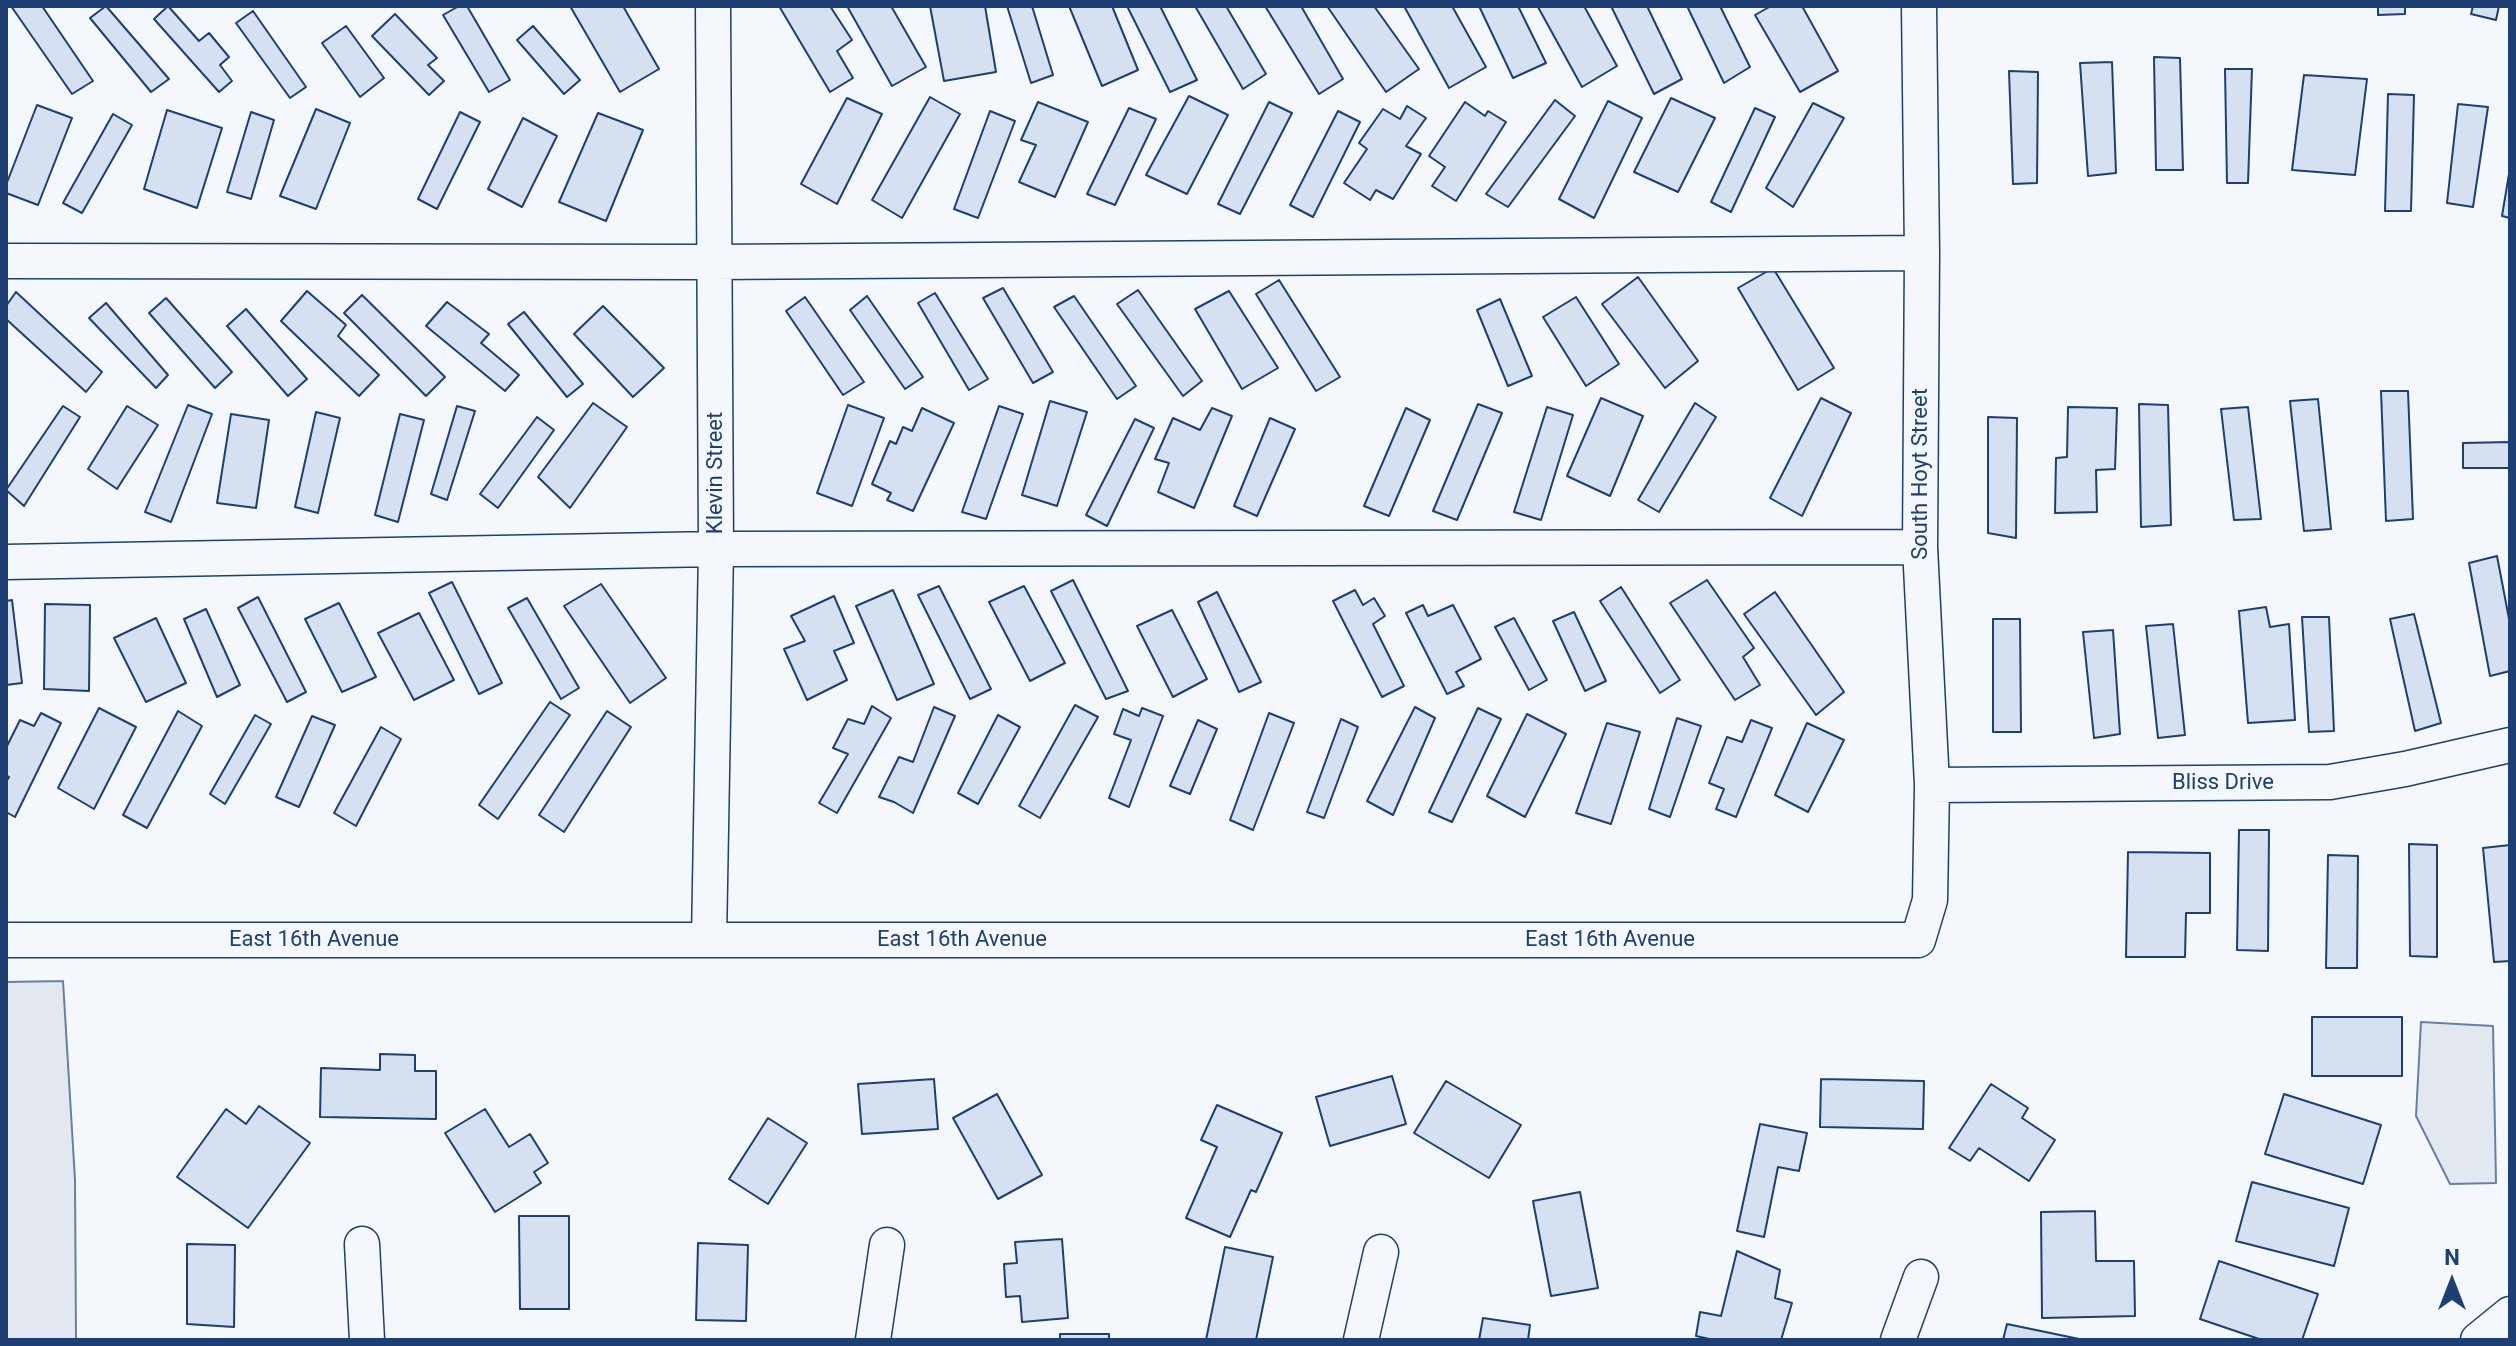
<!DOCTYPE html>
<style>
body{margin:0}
#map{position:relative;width:2516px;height:1346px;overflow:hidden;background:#f4f7fb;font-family:Roboto,sans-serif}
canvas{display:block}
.frame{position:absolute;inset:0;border:8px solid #1d3f73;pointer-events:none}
.north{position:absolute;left:2412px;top:1242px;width:80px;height:80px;-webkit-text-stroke:6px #f4f7fb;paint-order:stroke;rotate:0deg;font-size:22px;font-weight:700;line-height:32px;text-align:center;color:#1d3f73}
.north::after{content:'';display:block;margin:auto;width:28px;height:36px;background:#1d3f73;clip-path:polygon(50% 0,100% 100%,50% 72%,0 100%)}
</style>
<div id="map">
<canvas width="2516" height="1346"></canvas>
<div class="frame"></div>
<div class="north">N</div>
</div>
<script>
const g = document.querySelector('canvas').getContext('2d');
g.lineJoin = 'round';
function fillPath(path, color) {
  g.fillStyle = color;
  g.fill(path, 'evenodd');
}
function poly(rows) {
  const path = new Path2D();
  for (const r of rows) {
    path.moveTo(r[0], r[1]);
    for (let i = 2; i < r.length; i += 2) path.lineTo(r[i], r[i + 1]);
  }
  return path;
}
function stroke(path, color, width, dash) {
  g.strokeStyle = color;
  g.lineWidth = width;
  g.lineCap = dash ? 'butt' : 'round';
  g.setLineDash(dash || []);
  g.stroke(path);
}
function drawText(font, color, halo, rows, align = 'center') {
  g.font = font + ' Roboto,sans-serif';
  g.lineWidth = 6;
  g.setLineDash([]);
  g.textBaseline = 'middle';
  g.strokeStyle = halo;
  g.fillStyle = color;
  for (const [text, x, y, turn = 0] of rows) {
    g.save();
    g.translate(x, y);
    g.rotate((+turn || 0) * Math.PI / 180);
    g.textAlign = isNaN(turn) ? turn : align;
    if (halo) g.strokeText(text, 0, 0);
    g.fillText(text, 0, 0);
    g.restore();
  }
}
const parking = poly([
 [63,981,75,1180,76,1340,6,1340,6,982,63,981],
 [2421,1022,2493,1026,2496,1183,2450,1184,2416,1116,2421,1022]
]);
fillPath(parking, '#e3e8f0');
stroke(parking, '#687fa3', 2);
const building = poly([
 [11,6,42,6,93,81,72,94,11,6],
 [106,6,169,79,151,92,90,18,106,6],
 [168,6,199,41,209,33,229,57,220,65,232,81,219,92,154,19,168,6],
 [459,6,467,6,510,80,489,92,443,15,459,6],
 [570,6,623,6,659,69,620,92,570,6],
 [779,6,830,6,852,40,837,51,853,78,830,92,779,6],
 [847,6,891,6,926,67,892,86,847,6],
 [930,6,985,6,996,72,944,81,930,6],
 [1007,6,1032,6,1053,75,1031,83,1007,6],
 [1069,6,1112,6,1138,70,1102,86,1069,6],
 [1127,6,1160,6,1197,80,1170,92,1127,6],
 [1195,6,1226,6,1266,74,1243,89,1195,6],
 [1265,6,1301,6,1343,79,1319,94,1265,6],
 [1327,6,1374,6,1419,69,1386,92,1327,6],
 [1404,6,1452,6,1486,67,1449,88,1404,6],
 [1479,6,1518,6,1546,63,1513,78,1479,6],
 [1540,6,1584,6,1617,66,1582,87,1538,7,1540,6],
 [1611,6,1647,6,1682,79,1654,94,1611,6],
 [1687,6,1720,6,1750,67,1724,83,1687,6],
 [1771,6,1802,6,1838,71,1800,92,1755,15,1771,6],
 [2378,6,2405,6,2405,14,2378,15,2378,6],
 [2473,6,2499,6,2496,20,2471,14,2473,6],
 [253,11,306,87,290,98,236,23,253,11],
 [395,14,437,58,428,65,444,81,429,95,372,36,395,14],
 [346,26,384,78,360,97,322,43,346,26],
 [533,26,580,80,564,94,517,40,533,26],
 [2154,57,2180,58,2183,170,2156,170,2154,57],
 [2112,62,2116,173,2088,176,2080,63,2112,62],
 [2225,69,2252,69,2248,183,2227,183,2225,69],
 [2009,71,2038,72,2037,183,2013,184,2009,71],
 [2304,75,2367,79,2355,175,2292,170,2304,75],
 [2388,94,2414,95,2411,211,2385,211,2388,94],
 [1189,96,1228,115,1187,194,1146,175,1189,96],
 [930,97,960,114,902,218,872,200,930,97],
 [847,98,882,114,837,204,801,184,847,98],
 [1671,98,1715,118,1678,192,1634,172,1671,98],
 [1555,100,1575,116,1508,207,1486,194,1555,100],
 [1608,101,1642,118,1594,218,1559,199,1608,101],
 [1038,102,1088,122,1055,197,1019,182,1036,145,1021,140,1038,102],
 [1269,102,1292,113,1240,214,1218,204,1269,102],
 [1465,102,1485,116,1488,111,1506,122,1456,201,1432,186,1445,167,1429,156,1465,102],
 [1813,103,1844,118,1793,207,1766,188,1813,103],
 [2458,104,2488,107,2473,207,2447,203,2458,104],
 [37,105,72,118,38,205,6,193,6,185,37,105],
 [1407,106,1426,118,1406,146,1421,154,1393,199,1376,190,1370,200,1344,183,1367,149,1359,143,1383,109,1400,119,1407,106],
 [1129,108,1156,119,1115,205,1087,194,1129,108],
 [1755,108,1775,117,1731,212,1711,202,1755,108],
 [316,109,350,123,316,209,280,196,316,109],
 [167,110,222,128,197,208,144,189,167,110],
 [990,111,1015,121,978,218,954,209,990,111],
 [1338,111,1360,122,1313,217,1290,205,1338,111],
 [251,112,274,120,251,199,227,192,251,112],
 [460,112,480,122,437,209,418,199,460,112],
 [598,113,643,130,606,221,559,202,598,113],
 [113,114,132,125,82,213,63,203,113,114],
 [523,118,557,136,522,207,488,189,523,118],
 [2510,168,2510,218,2502,216,2510,168],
 [1773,268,1834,368,1798,390,1738,288,1773,268],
 [1638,277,1698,361,1665,388,1602,304,1638,277],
 [1279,280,1340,377,1316,391,1256,294,1279,280],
 [1003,288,1053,372,1033,383,983,298,1003,288],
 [1138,290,1202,381,1183,396,1117,304,1138,290],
 [307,291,346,325,338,336,379,375,359,396,281,321,307,291],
 [1229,291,1278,368,1242,389,1195,309,1229,291],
 [16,292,102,372,86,392,6,319,6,306,16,292],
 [935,293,988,379,969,390,918,303,935,293],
 [362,295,445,377,426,396,344,313,362,295],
 [867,296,923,377,905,389,850,310,867,296],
 [1074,296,1136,386,1117,399,1054,307,1074,296],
 [805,297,864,382,843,395,786,311,805,297],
 [1576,297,1619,364,1586,386,1543,317,1576,297],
 [166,298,232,372,215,388,149,313,166,298],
 [1500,299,1532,376,1508,386,1477,310,1500,299],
 [447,302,489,334,481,343,519,375,505,391,426,326,447,302],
 [106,303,168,375,156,388,89,318,106,303],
 [603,306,664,368,633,397,574,334,603,306],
 [246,309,307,379,288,396,227,326,246,309],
 [524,312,583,384,567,397,508,324,524,312],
 [2381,391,2408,391,2413,519,2386,521,2381,391],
 [1601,398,1643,416,1610,496,1567,476,1601,398],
 [1821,398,1851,413,1802,516,1770,498,1821,398],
 [2318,399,2331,529,2304,531,2290,401,2318,399],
 [1050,401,1087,412,1057,506,1022,495,1050,401],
 [593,403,627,427,570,508,538,477,593,403],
 [1695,403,1716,417,1659,512,1638,500,1695,403],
 [1478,404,1502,413,1457,520,1433,511,1478,404],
 [2139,404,2168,405,2171,525,2141,527,2139,404],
 [188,405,212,414,171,522,145,512,188,405],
 [848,405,884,418,852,506,817,493,848,405],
 [63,406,80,417,24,506,6,490,63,406],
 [127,406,158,425,117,489,88,469,127,406],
 [457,406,475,411,447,500,431,494,457,406],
 [999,406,1023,414,986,519,962,512,999,406],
 [1547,407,1573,415,1541,520,1514,512,1547,407],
 [2068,407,2117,408,2115,469,2096,470,2097,512,2055,513,2056,458,2067,457,2068,407],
 [2248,407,2261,519,2234,520,2221,409,2248,407],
 [922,408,954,423,913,511,887,500,891,493,872,484,890,441,896,444,903,427,912,431,922,408],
 [1212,408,1232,416,1194,508,1158,492,1169,463,1155,459,1173,418,1200,430,1212,408],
 [1406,408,1430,420,1389,516,1364,506,1406,408],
 [316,412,340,418,318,513,295,507,316,412],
 [231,414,269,420,256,508,217,503,231,414],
 [400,414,424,420,398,522,375,515,400,414],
 [537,417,554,430,498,508,480,494,537,417],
 [1988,417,2017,418,2016,538,1988,533,1988,417],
 [1270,418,1295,429,1257,516,1234,506,1270,418],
 [1135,419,1154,428,1107,526,1086,515,1135,419],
 [2510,442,2510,468,2463,468,2463,443,2510,442],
 [2497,556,2510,624,2510,671,2490,676,2469,563,2497,556],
 [1073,580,1128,691,1106,699,1051,591,1073,580],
 [1707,580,1754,648,1743,657,1760,685,1735,700,1670,603,1707,580],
 [452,582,502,683,479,694,429,593,452,582],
 [601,584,666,678,630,703,564,606,601,584],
 [939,586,991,689,970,699,918,595,939,586],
 [1024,586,1065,663,1030,681,989,602,1024,586],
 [1621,587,1680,680,1660,693,1600,601,1621,587],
 [893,590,934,684,897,700,856,606,893,590],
 [1355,590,1363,605,1374,598,1385,616,1373,624,1404,686,1382,697,1333,601,1355,590],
 [1217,592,1261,682,1239,692,1198,602,1217,592],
 [1775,592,1844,692,1816,715,1744,614,1775,592],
 [834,596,854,643,834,651,847,680,807,700,784,649,805,641,791,616,834,596],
 [258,597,306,692,287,702,238,608,258,597],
 [527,598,579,688,561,699,508,608,527,598],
 [12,600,22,683,6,685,6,601,12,600],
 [339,603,376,677,342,692,305,619,339,603],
 [45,604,90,605,89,691,44,689,45,604],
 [1423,605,1428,616,1453,605,1481,659,1456,672,1464,686,1447,694,1406,613,1423,605],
 [2266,607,2270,627,2289,624,2295,720,2248,723,2239,611,2266,607],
 [206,609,240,685,217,697,184,619,206,609],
 [1172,610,1207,679,1173,697,1137,626,1172,610],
 [1574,612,1606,681,1585,691,1553,621,1574,612],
 [419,613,454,680,414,700,378,633,419,613],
 [2414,614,2441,723,2415,731,2390,619,2414,614],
 [2302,617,2329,617,2334,731,2309,732,2302,617],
 [156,618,186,683,146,702,114,638,156,618],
 [1514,618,1547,680,1529,690,1495,627,1514,618],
 [1993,619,2020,619,2021,732,1993,732,1993,619],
 [2173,624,2185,735,2158,738,2146,626,2173,624],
 [2113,630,2120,734,2094,738,2083,632,2113,630],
 [550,702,570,715,498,819,479,805,550,702],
 [1075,705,1098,717,1040,818,1019,806,1075,705],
 [872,706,891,718,837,813,819,803,848,754,833,748,848,719,864,724,872,706],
 [934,707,955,716,913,813,894,802,879,797,899,757,913,762,934,707],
 [1415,707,1435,718,1393,815,1367,801,1415,707],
 [99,708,136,727,94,809,58,788,99,708],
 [1142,708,1163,716,1129,807,1109,798,1131,740,1114,734,1123,709,1139,716,1142,708],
 [1478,708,1501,719,1452,822,1429,812,1478,708],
 [178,711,202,726,147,828,123,815,178,711],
 [607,711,631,727,564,832,539,815,607,711],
 [41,713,61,723,15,817,6,812,6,782,9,777,6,775,6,748,20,720,34,726,41,713],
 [1269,713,1294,723,1253,830,1230,820,1269,713],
 [1527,714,1566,734,1525,817,1487,796,1527,714],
 [255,715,271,724,225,804,210,794,255,715],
 [998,715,1020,727,978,804,958,793,998,715],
 [312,716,335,725,299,807,276,797,312,716],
 [1677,718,1701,726,1670,817,1649,809,1677,718],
 [1341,719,1358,727,1324,818,1307,812,1341,719],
 [1198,720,1217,729,1190,794,1170,786,1198,720],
 [1751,720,1772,728,1736,817,1716,809,1724,789,1709,783,1727,737,1742,742,1751,720],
 [1607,723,1640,732,1611,824,1576,813,1607,723],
 [1807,723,1844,740,1808,812,1775,795,1807,723],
 [381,727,401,739,356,826,334,813,381,727],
 [2239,830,2269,830,2268,951,2237,950,2239,830],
 [2409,844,2437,845,2437,957,2410,956,2409,844],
 [2510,845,2510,961,2494,962,2483,848,2510,845],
 [2128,852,2210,853,2210,913,2186,913,2185,957,2126,957,2128,852],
 [2328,855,2358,856,2357,968,2326,968,2328,855],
 [2312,1017,2402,1017,2402,1076,2312,1076,2312,1017],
 [380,1054,415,1055,415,1071,436,1071,436,1119,320,1117,321,1068,380,1070,380,1054],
 [1392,1076,1406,1124,1330,1146,1316,1097,1392,1076],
 [934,1079,938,1129,862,1134,858,1084,934,1079],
 [1821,1079,1924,1081,1923,1129,1820,1127,1821,1079],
 [1446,1081,1521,1125,1489,1178,1414,1133,1446,1081],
 [1991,1084,2028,1108,2022,1118,2055,1140,2029,1181,1979,1148,1970,1161,1949,1148,1991,1084],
 [997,1094,1042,1175,998,1199,953,1118,997,1094],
 [2284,1094,2381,1125,2363,1184,2265,1154,2284,1094],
 [1217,1105,1282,1133,1256,1192,1251,1190,1230,1237,1186,1218,1217,1147,1201,1140,1217,1105],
 [259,1106,310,1143,248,1228,177,1177,226,1109,246,1124,259,1106],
 [485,1109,509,1147,530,1134,548,1163,534,1172,541,1183,495,1212,445,1133,485,1109],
 [768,1118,807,1143,768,1204,729,1179,768,1118],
 [1760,1124,1807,1133,1799,1171,1778,1167,1764,1237,1737,1231,1760,1124],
 [2252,1182,2349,1208,2334,1266,2236,1241,2252,1182],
 [1580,1192,1598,1288,1551,1296,1533,1201,1580,1192],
 [2095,1211,2096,1261,2134,1261,2135,1316,2042,1318,2041,1212,2095,1211],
 [519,1216,569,1216,569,1309,520,1309,519,1216],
 [1062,1239,1068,1318,1022,1322,1020,1296,1006,1297,1004,1264,1017,1263,1015,1242,1062,1239],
 [698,1243,748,1245,746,1321,696,1320,698,1243],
 [187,1244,235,1245,234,1327,187,1324,187,1244],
 [1225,1247,1273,1257,1256,1340,1206,1340,1225,1247],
 [1737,1251,1780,1270,1775,1298,1792,1303,1781,1340,1714,1340,1696,1336,1700,1312,1721,1316,1737,1251],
 [2219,1261,2318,1294,2302,1340,2262,1340,2200,1319,2219,1261],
 [1483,1318,1530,1325,1528,1340,1479,1340,1483,1318],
 [2007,1324,2084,1340,2003,1340,2007,1324],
 [1060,1334,1109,1334,1109,1340,1060,1340,1060,1334]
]);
fillPath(building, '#d5e0f0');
stroke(building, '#1d3f73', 2);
const minor = poly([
 [6,261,715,262,1922,253],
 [6,562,716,549,1920,547],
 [1932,785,2330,782,2405,769,2510,745],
 [6,940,1918,940,1930,900,1932,785,1920,547,1922,253,1919,6],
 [709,940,716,549,713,6],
 [362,1244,367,1340],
 [873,1340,887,1245],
 [1361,1340,1381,1252],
 [1898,1340,1921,1277],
 [2478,1340,2510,1314]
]);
stroke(minor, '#1d3f73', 37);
stroke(minor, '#f4f7fb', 34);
drawText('22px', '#1d3f73', '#f4f7fb', [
 ["Klevin Street",716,473,-90],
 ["South Hoyt Street",1921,474,-90],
 ["Bliss Drive",2223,783],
 ["East 16th Avenue",314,940],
 ["East 16th Avenue",962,940],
 ["East 16th Avenue",1610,940]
]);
</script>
